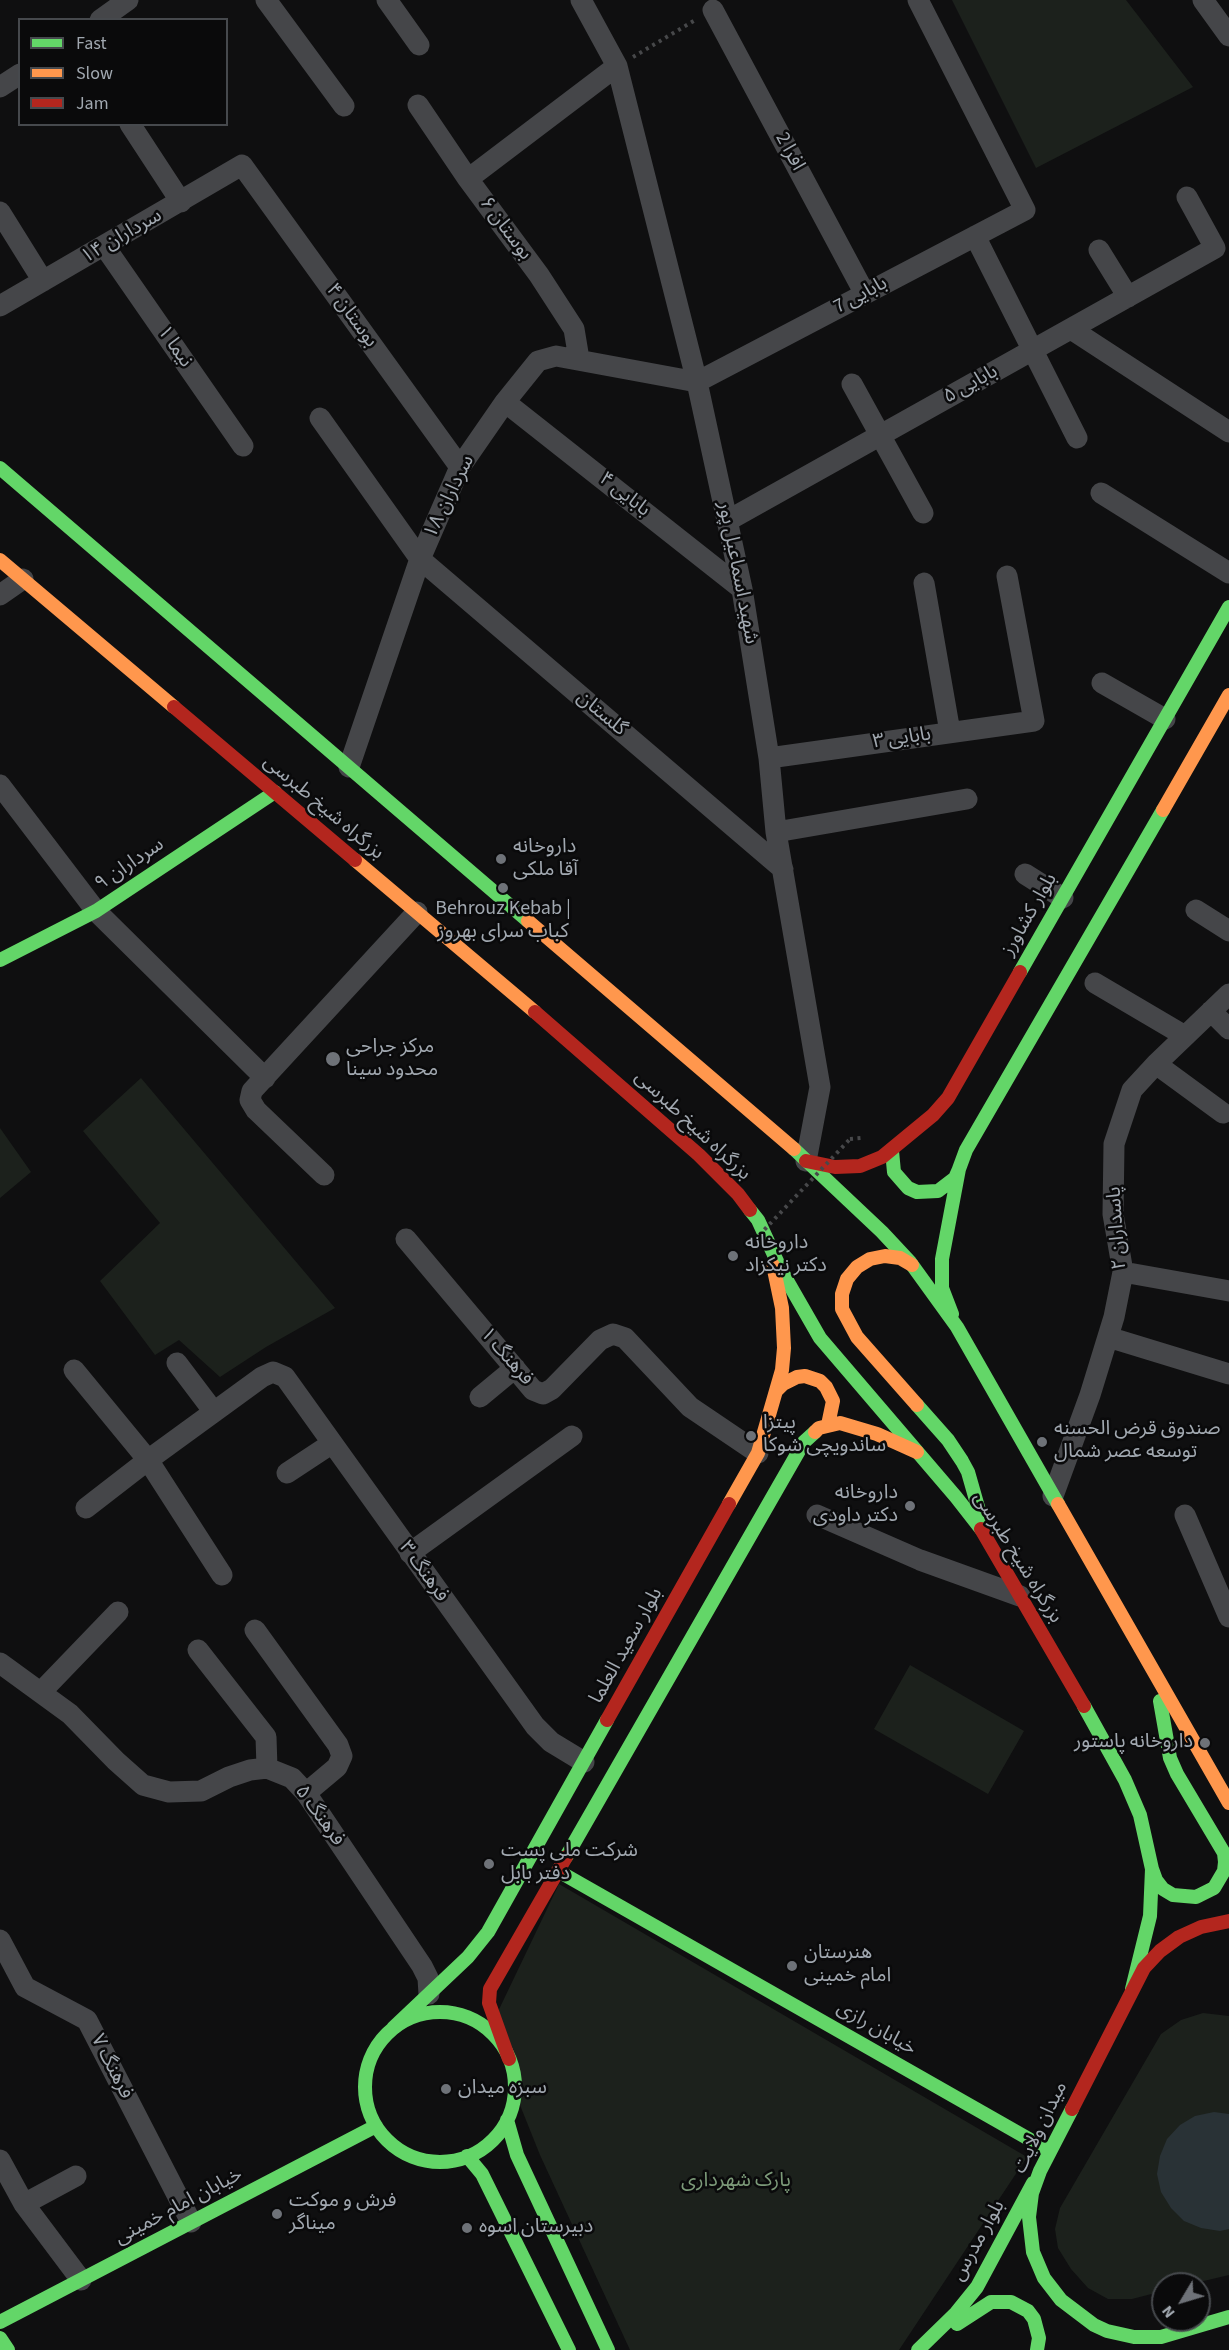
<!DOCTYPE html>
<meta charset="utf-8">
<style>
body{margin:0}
#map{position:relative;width:1229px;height:2350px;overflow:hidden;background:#0f0f10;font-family:"Source Sans 3",sans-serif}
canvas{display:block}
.legend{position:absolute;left:18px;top:18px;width:210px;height:108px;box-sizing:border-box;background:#0a0a0b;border:2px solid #46494d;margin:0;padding:8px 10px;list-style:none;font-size:18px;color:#a1a8b0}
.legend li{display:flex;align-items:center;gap:12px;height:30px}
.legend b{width:30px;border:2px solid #46494d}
.north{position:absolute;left:1151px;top:2272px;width:60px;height:60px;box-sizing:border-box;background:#0a0a0b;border:2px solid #46494d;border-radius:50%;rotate:232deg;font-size:16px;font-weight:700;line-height:24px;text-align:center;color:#a1a8b0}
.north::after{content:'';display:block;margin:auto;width:21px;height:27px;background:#6e7278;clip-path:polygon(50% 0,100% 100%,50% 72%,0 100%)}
</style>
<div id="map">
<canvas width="1229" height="2350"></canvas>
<ul class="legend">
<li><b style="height:8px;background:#63d668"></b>Fast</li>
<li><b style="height:8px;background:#ff974d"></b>Slow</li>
<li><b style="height:8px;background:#b3261e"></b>Jam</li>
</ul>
<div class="north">N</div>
</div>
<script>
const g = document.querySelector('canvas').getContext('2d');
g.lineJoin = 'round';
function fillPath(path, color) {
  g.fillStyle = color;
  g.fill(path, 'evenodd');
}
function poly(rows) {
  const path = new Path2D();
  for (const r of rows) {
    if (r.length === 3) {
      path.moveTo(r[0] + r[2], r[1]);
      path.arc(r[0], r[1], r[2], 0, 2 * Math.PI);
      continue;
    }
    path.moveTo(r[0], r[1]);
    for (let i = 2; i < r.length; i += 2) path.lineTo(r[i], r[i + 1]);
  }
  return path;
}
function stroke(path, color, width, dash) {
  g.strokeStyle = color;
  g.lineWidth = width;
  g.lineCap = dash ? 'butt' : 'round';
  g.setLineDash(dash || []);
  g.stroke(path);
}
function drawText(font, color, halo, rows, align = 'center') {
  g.font = font + ' "Source Sans 3","Noto Sans Arabic",sans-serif';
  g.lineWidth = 5;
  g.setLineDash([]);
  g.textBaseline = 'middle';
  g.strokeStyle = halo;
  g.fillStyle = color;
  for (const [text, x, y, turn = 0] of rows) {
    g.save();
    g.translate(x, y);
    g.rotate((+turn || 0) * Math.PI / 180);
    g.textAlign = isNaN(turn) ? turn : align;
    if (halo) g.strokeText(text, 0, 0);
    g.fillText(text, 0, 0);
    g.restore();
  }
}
fillPath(poly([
 [952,0,1126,0,1193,87,1036,168],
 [141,1078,335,1308,266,1347,220,1377,179,1340,155,1355,100,1281,160,1223,83,1131],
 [0,1128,31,1172,0,1198],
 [910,1665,1024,1731,988,1794,874,1729],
 [559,1884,1027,2157,899,2350,630,2350,540,2155,514,2090,501,2045,492,2024],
 [1203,2013,1229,2016,1229,2275,1191,2284,1163,2284,1163,2291,1132,2299,1108,2299,1088,2288,1071,2269,1058,2248,1055,2229,1060,2208,1161,2034,1181,2020]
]), '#1c211c');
fillPath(poly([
 [1214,2112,1229,2114,1229,2229,1220,2231,1201,2228,1184,2221,1171,2208,1161,2192,1157,2174,1160,2156,1167,2139,1180,2125,1195,2116]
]), '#293236');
stroke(poly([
 [633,57,697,19],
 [850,1139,861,1138]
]), '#47484a', 4, [3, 4.5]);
stroke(poly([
 [266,0,344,106],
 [387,0,419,45],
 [581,0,617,66,697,382,742,589,769,758,776,832,820,1087,806,1161],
 [1203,0,1229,36],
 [713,10,865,294],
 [100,20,128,0],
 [0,87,20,74],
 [418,105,468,179,539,275,574,329,579,359],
 [130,124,181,202],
 [468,179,617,66],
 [0,212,43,281],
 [975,236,1077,438],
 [105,247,243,446],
 [1099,250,1128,297],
 [0,306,242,165,460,467],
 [1071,329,1229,432],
 [852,384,923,513],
 [505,402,742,589],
 [320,418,420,559,783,869],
 [1101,493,1229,573],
 [727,521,1215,248,1187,197],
 [924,583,950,732],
 [0,595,23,579],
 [1102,683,1165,719],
 [769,758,1034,721,1007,576],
 [349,767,420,559,460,467,505,402,538,361,556,356,697,382,1025,210,918,0],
 [0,785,96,911,265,1078],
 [776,832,967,799],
 [1025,874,1063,898],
 [1196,910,1229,931],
 [1095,983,1185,1036],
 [1211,1011,1229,1029],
 [1156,1064,1223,1113],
 [324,1175,256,1110,250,1100,252,1091,417,912],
 [406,1239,533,1390,543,1394,552,1389,600,1340,613,1334,625,1338,690,1407,758,1453],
 [1123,1272,1229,1291],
 [1108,1337,1229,1374],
 [177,1363,214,1412],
 [74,1370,148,1460,222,1575],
 [480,1397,515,1368],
 [287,1473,331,1444],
 [1053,1496,1090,1395,1114,1317,1123,1272,1113,1214,1114,1144,1132,1090,1156,1064,1229,994],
 [86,1508,148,1460,262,1377,273,1372,285,1377,535,1726,551,1742,584,1762],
 [817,1515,920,1560,1020,1596],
 [1185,1515,1229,1617],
 [410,1553,572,1436],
 [255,1630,338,1745,342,1756,337,1767,306,1793],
 [198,1650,266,1737,267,1768],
 [0,1663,70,1714,116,1761,143,1785,169,1792,201,1791,229,1777,250,1770,267,1768,292,1778,306,1793,422,1966,428,1978,429,1994],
 [41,1692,118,1612],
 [0,1940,25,1987,87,2020,191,2222],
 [0,2160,24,2204,81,2280],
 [24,2204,76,2176]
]), '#454649', 21);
stroke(poly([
 [0,468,528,921],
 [0,960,96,911,275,792],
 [1020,972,1229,607],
 [794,1149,882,1232,910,1262,957,1327,1058,1504],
 [892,1151,894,1172,908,1188,917,1192,938,1191,955,1178,959,1169],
 [750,1210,758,1220,781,1270,820,1338,956,1497,981,1529],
 [952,1314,942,1288,942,1259,959,1169,966,1150,1163,810],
 [917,1405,948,1440,962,1461,968,1472,982,1521],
 [1084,1706,1125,1780,1140,1815,1152,1869,1150,1916,1132,1989],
 [566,1857,804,1442,815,1432],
 [1152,1869,1156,1880,1163,1889,1173,1895,1196,1897,1214,1888,1224,1871,1225,1862,1224,1853,1177,1774,1170,1758,1160,1701],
 [558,1871,1050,2151],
 [440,2087,75],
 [393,2028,468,1957,488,1932,607,1720],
 [1072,2109,1040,2171,1032,2193,1029,2217,1033,2252,1044,2278,1061,2300,1094,2325,1107,2331,1134,2337,1161,2337,1229,2317],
 [507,2120,517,2155,608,2350],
 [467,2156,482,2174,569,2350],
 [0,2322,376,2126],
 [957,2324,991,2302,1011,2302,1028,2311,1034,2319,1039,2338,1037,2350],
 [0,2338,8,2350],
 [918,2350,956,2313,977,2287,1033,2183]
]), '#63d668', 14);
stroke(poly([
 [0,560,174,707],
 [1163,810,1229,695],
 [355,860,535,1012],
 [528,921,794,1149],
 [912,1265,900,1258,885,1256,870,1259,857,1267,847,1279,842,1294,842,1309,857,1337,917,1405],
 [777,1390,783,1384,797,1377,805,1376,820,1381,826,1387,833,1401,828,1425],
 [815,1432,819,1428,840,1423,877,1434,917,1452],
 [729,1504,758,1453,782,1370,784,1348,782,1308,773,1265],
 [1058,1504,1229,1803]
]), '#ff974d', 14);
stroke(poly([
 [174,707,355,860],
 [535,1012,699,1155,738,1194,750,1210],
 [806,1161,835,1167,860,1166,882,1157,933,1115,948,1098,1020,972],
 [981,1529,1084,1706],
 [607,1720,729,1504],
 [509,2059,489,2003,490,1989,566,1857],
 [1072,2109,1144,1968,1160,1951,1179,1937,1201,1927,1229,1921]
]), '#b3261e', 14);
stroke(poly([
 [749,1246,850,1139]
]), '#47484a', 4, [3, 4.5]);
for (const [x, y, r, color] of [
 [501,859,6,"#6e7278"],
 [503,888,6,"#6e7278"],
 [333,1059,8,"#6e7278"],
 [733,1256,6,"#6e7278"],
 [751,1436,6,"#6e7278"],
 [1042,1442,6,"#6e7278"],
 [910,1506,6,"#6e7278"],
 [1205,1743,6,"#6e7278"],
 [489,1864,6,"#6e7278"],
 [792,1966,6,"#6e7278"],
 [446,2089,6,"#6e7278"],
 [277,2214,6,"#6e7278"],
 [467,2228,6,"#6e7278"]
]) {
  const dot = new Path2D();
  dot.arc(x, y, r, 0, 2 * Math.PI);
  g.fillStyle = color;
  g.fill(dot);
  stroke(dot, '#0a0a0b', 2);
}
drawText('20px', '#a1a8b0', '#0a0a0b', [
 ["افرا 2",789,152,62],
 ["بوستان ۶",505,229,53],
 ["سرداران ۱۴",122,237,-30],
 ["بابایی 7",861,296,-28],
 ["بوستان ۴",351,316,54],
 ["نیما ۱",174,347,55],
 ["بابایی ۵",971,385,-29],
 ["بابایی ۴",624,495,38],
 ["سرداران ۱۸",450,497,-64],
 ["شهید اسماعیل پور",737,573,79],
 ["گلستان",601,714,40],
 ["بابایی ۳",902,739,-8],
 ["بزرگراه شیخ طبرسی",323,808,40],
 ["سرداران ۹",130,865,-34],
 ["بلوار کشاورز",1030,915,-60],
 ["بزرگراه شیخ طبرسی",692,1126,43],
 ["پاسداران ۲",1118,1228,-94],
 ["فرهنگ ۱",506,1357,49],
 ["بزرگراه شیخ طبرسی",1017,1558,58],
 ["فرهنگ ۳",423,1572,54],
 ["بلوار سعید العلما",627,1646,-61],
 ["فرهنگ ۵",319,1816,54],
 ["خیابان رازی",876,2029,30],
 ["فرهنگ ۷",111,2067,63],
 ["میدان ولایت",1041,2128,-64],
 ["خیابان امام خمینی",179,2207,-28],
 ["بلوار مدرس",979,2241,-61]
]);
drawText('20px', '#a1a8b0', '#0a0a0b', [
 ["داروخانه",513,848],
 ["آقا ملکی",513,871],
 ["Behrouz Kebab |",503,910,"center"],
 ["کباب سرای بهروز",503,933,"center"],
 ["مرکز جراحی",346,1048],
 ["محدود سینا",346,1071],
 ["داروخانه",745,1244],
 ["دکتر نیکزاد",745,1267],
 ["پیتزا",763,1424],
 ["ساندویچی شوکا",763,1447],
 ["صندوق قرض الحسنه",1054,1430],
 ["توسعه عصر شمال",1054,1453],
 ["داروخانه",898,1494,"right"],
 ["دکتر داودی",898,1517,"right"],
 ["داروخانه پاستور",1193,1743,"right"],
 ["شرکت ملی پست",501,1852],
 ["دفتر بابل",501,1875],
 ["هنرستان",804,1954],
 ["امام خمینی",804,1977],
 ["سبزه میدان",458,2089],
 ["فرش و موکت",289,2202],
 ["میناگر",289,2225],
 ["دبیرستان اسوه",479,2228]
], 'left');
drawText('20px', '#7c9a79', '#0a0a0b', [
 ["پارک شهرداری",736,2182]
]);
</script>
